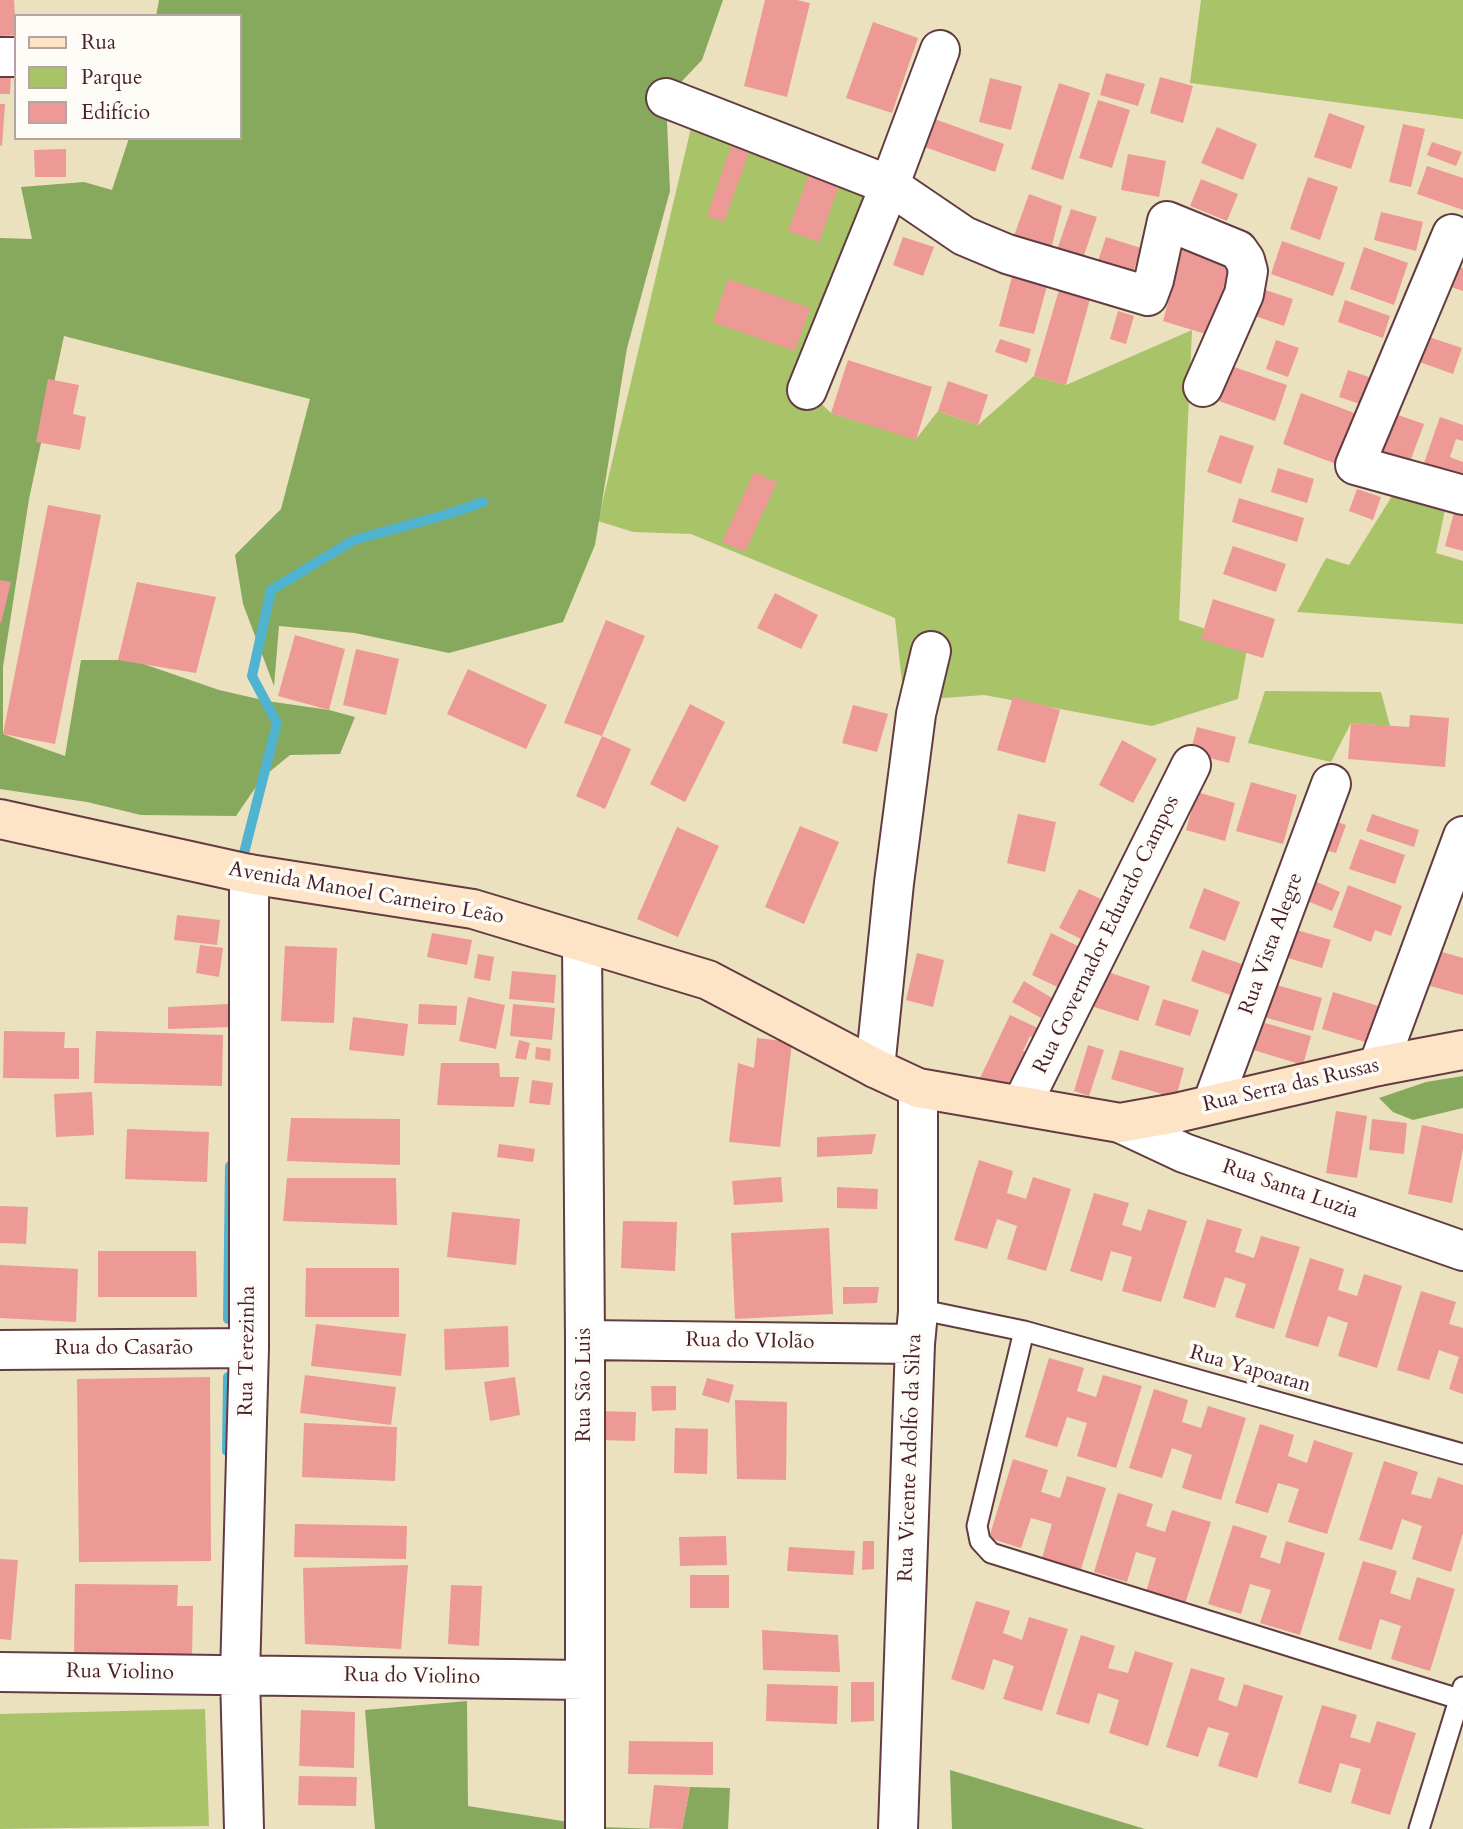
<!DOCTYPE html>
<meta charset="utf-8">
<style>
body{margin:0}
#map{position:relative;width:1463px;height:1829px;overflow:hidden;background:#ebe1bf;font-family:Cardo,serif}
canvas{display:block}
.legend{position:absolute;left:14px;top:14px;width:228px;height:126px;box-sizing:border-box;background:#fdfcf7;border:2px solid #b5a4a5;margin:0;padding:9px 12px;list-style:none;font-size:21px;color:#4a1f2b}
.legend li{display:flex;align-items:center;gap:14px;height:35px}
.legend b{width:35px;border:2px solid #b5a4a5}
</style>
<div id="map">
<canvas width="1463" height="1829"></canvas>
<ul class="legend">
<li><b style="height:9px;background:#fee4c6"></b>Rua</li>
<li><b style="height:19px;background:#a9c369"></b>Parque</li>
<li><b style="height:19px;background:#ed9996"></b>Edifício</li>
</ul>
</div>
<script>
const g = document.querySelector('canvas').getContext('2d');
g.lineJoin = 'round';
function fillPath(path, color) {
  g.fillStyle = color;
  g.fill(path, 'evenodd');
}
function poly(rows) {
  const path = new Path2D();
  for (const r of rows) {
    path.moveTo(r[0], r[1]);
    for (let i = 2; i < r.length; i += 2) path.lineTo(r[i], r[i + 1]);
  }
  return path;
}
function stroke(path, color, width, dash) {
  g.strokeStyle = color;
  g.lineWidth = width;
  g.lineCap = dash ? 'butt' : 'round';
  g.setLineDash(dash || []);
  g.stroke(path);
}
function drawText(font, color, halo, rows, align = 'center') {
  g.font = font + ' Cardo,serif';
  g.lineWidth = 7;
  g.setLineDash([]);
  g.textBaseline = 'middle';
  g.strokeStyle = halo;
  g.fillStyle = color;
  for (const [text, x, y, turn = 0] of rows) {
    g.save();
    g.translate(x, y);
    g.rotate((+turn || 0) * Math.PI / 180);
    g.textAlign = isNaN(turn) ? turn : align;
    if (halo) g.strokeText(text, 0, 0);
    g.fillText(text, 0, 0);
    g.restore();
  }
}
fillPath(poly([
 [1201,0,1463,0,1463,119,1190,83],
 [691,128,884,200,807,390,831,413,916,439,938,411,978,425,1034,376,1066,385,1192,330,1179,620,1248,643,1238,699,1152,726,984,695,904,701,895,618,691,534,633,532,598,521],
 [1394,493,1446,505,1436,553,1463,561,1463,624,1297,612,1326,558,1349,565],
 [1265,691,1381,692,1390,726,1351,723,1331,762,1248,743],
 [205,1709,209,1826,0,1829,0,1714]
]), '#a9c369');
fillPath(poly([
 [159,0,723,0,702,60,666,98,670,191,627,348,595,545,563,622,449,653,355,633,279,626,274,686,243,604,235,555,281,509,310,399,64,336,29,499,3,667,3,734,65,756,81,660,132,660,219,690,267,701,329,710,355,717,340,754,290,755,262,778,236,816,141,815,87,802,0,789,0,238,32,239,21,187,84,182,112,190,129,138,240,138,240,16,156,16],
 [1463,1076,1463,1108,1413,1120,1393,1112,1379,1098,1426,1082],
 [467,1701,468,1806,600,1827,661,1829,375,1829,365,1710],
 [950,1770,1145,1829,952,1829],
 [690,1787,730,1788,728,1829,682,1829]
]), '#86a95d');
stroke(poly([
 [244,853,277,723,252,676,271,590,354,540,448,514,483,502],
 [228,1319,230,1166],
 [227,1451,228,1377]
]), '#50b3cf', 10);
fillPath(poly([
 [0,0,14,0,16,35,0,36],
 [765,0,797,0,810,3,787,97,744,86],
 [873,22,918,38,892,113,846,98],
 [1106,73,1145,84,1138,106,1100,95],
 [0,75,11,75,10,94,0,94],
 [1160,77,1193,86,1183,123,1150,113],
 [990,78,1022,86,1011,130,979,122],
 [1059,83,1090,93,1063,180,1031,169],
 [1098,100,1130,110,1112,168,1079,158],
 [0,104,5,104,2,146,0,145],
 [1329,113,1365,126,1351,169,1314,157],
 [932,118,1004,144,995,172,922,146],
 [1403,124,1425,129,1411,187,1389,182],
 [1217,127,1257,144,1243,180,1201,163],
 [1432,142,1462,152,1456,166,1427,155],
 [731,146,749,152,724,222,707,216],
 [66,149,66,177,35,177,34,150],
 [1128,154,1166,161,1159,197,1121,190],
 [1427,166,1463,178,1463,210,1417,194],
 [809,174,839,185,819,242,788,231],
 [1308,177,1338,187,1320,240,1290,229],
 [1201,179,1238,194,1227,221,1190,206],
 [1029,194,1062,206,1051,249,1014,236],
 [1071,209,1097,217,1082,261,1056,253],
 [1381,212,1423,222,1416,251,1374,240],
 [903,237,934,247,923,276,893,265],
 [1106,237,1141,248,1131,278,1096,267],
 [1282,241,1345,263,1333,296,1271,274],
 [1364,247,1408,263,1394,305,1350,289],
 [1183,248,1231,264,1212,336,1163,321],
 [1448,262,1463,268,1463,291,1440,283],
 [1013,273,1048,282,1034,334,999,326],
 [728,279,810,308,795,351,713,322],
 [1061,283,1092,292,1066,385,1034,376],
 [1253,286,1293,299,1284,326,1244,312],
 [1345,300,1390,316,1383,338,1338,322],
 [1118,311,1134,316,1126,344,1110,339],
 [1423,335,1462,348,1453,374,1414,360],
 [1000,339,1031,349,1027,363,995,352],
 [1276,340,1299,348,1288,377,1266,369],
 [848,360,932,387,916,440,831,413],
 [1231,366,1287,385,1275,421,1219,401],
 [1348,370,1369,377,1360,404,1339,397],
 [48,379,79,385,73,414,86,417,80,450,36,442],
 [948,381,988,395,978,425,938,411],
 [1301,393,1357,414,1339,465,1283,444],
 [1395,414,1424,424,1408,467,1380,457],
 [1440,417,1463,425,1463,441,1456,439,1450,457,1463,462,1463,483,1422,469],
 [1220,435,1254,446,1241,484,1207,472],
 [1278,468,1314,479,1307,503,1271,492],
 [754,472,777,482,745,552,722,542],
 [1357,489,1381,497,1373,520,1349,511],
 [1239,498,1304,518,1297,542,1232,522],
 [48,505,101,515,55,744,3,734],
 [1454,513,1463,515,1463,551,1445,546],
 [1233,546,1286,564,1276,592,1223,574],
 [0,580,11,582,1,623,0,623],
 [137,582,216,597,196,673,118,660],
 [775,593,818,615,801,649,757,628],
 [1213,599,1275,619,1263,658,1201,639],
 [606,620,645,636,602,736,564,723],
 [295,635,345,649,329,710,278,696],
 [356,649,399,659,386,715,343,705],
 [468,669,547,705,526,749,447,714],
 [1013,697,1060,710,1045,763,997,750],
 [690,704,725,722,685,802,650,784],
 [853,705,888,714,877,752,842,743],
 [1410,715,1449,718,1445,767,1348,759,1351,723,1409,727],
 [1197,727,1236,737,1229,763,1190,753],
 [602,736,631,749,605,809,576,796],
 [1122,740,1157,759,1133,803,1099,785],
 [1251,782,1297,795,1283,844,1236,831],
 [1197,792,1235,803,1225,841,1186,830],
 [1018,814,1056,822,1045,872,1007,863],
 [1372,814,1419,830,1414,847,1366,831],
 [1329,819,1346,825,1336,853,1319,848],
 [800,826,839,842,804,924,765,907],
 [677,827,719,846,678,937,637,919],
 [1360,839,1405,855,1395,884,1349,869],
 [1310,879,1340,892,1332,911,1302,899],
 [1348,885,1402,906,1391,936,1375,930,1371,942,1333,927],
 [1204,888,1240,902,1225,941,1189,928],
 [1079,889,1101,899,1081,939,1059,928],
 [177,915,220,920,217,945,174,940],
 [1297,930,1331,940,1322,968,1288,958],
 [432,933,472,940,467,965,427,957],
 [1051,933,1084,949,1064,990,1032,975],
 [200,945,223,948,219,977,196,973],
 [285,946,337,948,334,1023,281,1021],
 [1432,949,1463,958,1463,995,1423,984],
 [1202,950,1247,966,1236,997,1191,981],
 [917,953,944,960,933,1007,906,1000],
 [478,954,494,957,490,981,474,978],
 [1096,968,1150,986,1138,1021,1085,1004],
 [512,971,556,975,554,1003,509,999],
 [1024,981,1052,998,1041,1018,1012,1002],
 [1273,984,1322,998,1313,1031,1264,1017],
 [1333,992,1385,1008,1375,1045,1322,1029],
 [468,997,505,1005,496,1049,459,1041],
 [1163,999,1199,1010,1190,1036,1155,1025],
 [230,1004,231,1027,168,1029,168,1007],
 [419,1004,457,1006,456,1025,418,1024],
 [513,1004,555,1008,552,1040,510,1036],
 [1010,1015,1042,1030,1038,1040,1030,1036,1023,1051,1030,1054,1012,1089,980,1078],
 [353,1017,408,1024,404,1056,349,1050],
 [1258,1021,1311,1036,1303,1065,1250,1049],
 [4,1031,65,1032,64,1048,79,1048,79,1079,3,1078],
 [96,1031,223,1035,222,1086,94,1083],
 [757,1038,792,1042,780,1147,729,1142,738,1063,754,1068],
 [519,1040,530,1043,526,1060,515,1058],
 [1088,1045,1104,1050,1089,1096,1074,1091],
 [536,1047,551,1049,550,1061,535,1059],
 [1120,1050,1184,1068,1176,1098,1111,1079],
 [441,1063,499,1063,500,1077,519,1077,514,1107,437,1105],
 [532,1080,553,1083,550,1105,529,1103],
 [92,1092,94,1135,56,1137,54,1094],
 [1336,1111,1367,1116,1357,1178,1326,1173],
 [291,1118,400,1119,400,1165,287,1161],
 [1372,1119,1407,1123,1404,1154,1369,1150],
 [1422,1125,1463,1134,1463,1149,1452,1203,1408,1194],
 [127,1129,209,1132,207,1182,125,1179],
 [876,1134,872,1154,817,1157,817,1137],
 [499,1144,535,1149,533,1162,497,1157],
 [979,1160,1013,1171,1007,1193,1026,1199,1033,1177,1071,1189,1046,1271,1007,1259,1017,1226,997,1219,987,1249,954,1240],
 [781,1177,783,1202,734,1205,732,1181],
 [287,1178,396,1178,397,1225,283,1221],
 [837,1187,878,1189,877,1209,837,1208],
 [1094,1193,1129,1203,1122,1225,1141,1231,1148,1209,1187,1221,1161,1302,1122,1291,1132,1257,1111,1251,1102,1281,1070,1271],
 [0,1206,28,1207,26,1244,0,1243],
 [452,1212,520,1219,516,1265,447,1257],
 [1207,1219,1242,1229,1235,1252,1254,1258,1261,1236,1300,1247,1274,1329,1235,1317,1246,1284,1225,1277,1215,1308,1183,1298],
 [623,1221,677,1222,675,1271,621,1268],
 [829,1228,833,1314,735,1319,731,1233],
 [98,1251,196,1251,197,1297,98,1297],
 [1310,1258,1344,1269,1338,1290,1357,1296,1364,1274,1402,1286,1377,1368,1338,1356,1348,1323,1328,1316,1318,1347,1285,1337],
 [0,1265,78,1269,76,1322,0,1318],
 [306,1268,399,1268,399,1317,305,1317],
 [843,1287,879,1287,877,1303,843,1304],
 [1421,1291,1456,1302,1449,1324,1463,1328,1463,1394,1449,1389,1459,1357,1439,1350,1429,1380,1397,1370],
 [316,1324,406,1334,401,1376,311,1366],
 [508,1326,509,1367,445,1370,444,1329],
 [1049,1358,1084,1368,1077,1391,1096,1397,1103,1375,1142,1386,1116,1468,1077,1456,1087,1423,1067,1417,1057,1447,1025,1437],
 [305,1375,396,1387,391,1425,300,1413],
 [210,1377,211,1561,79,1562,77,1379],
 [515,1377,520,1415,490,1421,484,1382],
 [707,1378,734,1385,729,1403,702,1395],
 [651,1386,676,1386,676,1410,652,1411],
 [1154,1389,1188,1400,1182,1422,1201,1428,1208,1406,1246,1418,1221,1500,1182,1488,1192,1455,1172,1448,1162,1478,1129,1468],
 [735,1400,787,1402,786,1480,737,1479],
 [600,1411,636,1412,635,1441,599,1440],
 [304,1423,397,1427,395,1481,302,1477],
 [1260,1424,1294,1435,1288,1456,1307,1463,1314,1440,1353,1453,1327,1534,1288,1522,1299,1489,1278,1483,1268,1513,1235,1503],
 [675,1428,708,1429,707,1474,674,1473],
 [1013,1459,1048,1470,1041,1492,1060,1498,1067,1476,1106,1488,1081,1569,1042,1558,1052,1524,1031,1518,1021,1548,989,1538],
 [1384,1461,1418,1472,1411,1494,1431,1499,1438,1477,1463,1485,1463,1533,1451,1572,1412,1559,1422,1526,1402,1519,1392,1550,1359,1540],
 [1118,1493,1153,1504,1146,1526,1165,1532,1172,1510,1211,1522,1185,1604,1146,1592,1156,1558,1136,1552,1127,1582,1094,1572],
 [295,1524,407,1526,406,1559,294,1557],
 [1233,1525,1267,1536,1260,1557,1280,1564,1286,1541,1325,1553,1300,1635,1260,1623,1271,1590,1250,1584,1241,1614,1208,1604],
 [726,1536,727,1565,680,1566,679,1537],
 [863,1541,874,1541,874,1569,862,1570],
 [789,1547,855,1551,853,1575,787,1571],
 [0,1559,18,1560,11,1640,0,1639],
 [1363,1561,1397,1571,1390,1593,1410,1600,1417,1577,1455,1589,1430,1671,1391,1659,1401,1626,1380,1619,1371,1650,1338,1640],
 [408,1565,401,1649,305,1644,303,1568],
 [690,1575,729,1575,729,1608,690,1608],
 [75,1584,178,1585,177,1606,193,1606,192,1657,74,1656],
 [451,1585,482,1586,479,1646,448,1644],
 [976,1601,1010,1611,1003,1633,1022,1640,1029,1617,1068,1629,1042,1711,1003,1699,1014,1666,993,1659,984,1690,951,1679],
 [762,1630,838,1635,840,1672,763,1670],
 [1081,1635,1115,1646,1108,1668,1128,1673,1135,1651,1173,1663,1148,1746,1109,1733,1119,1700,1098,1693,1089,1724,1056,1714],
 [1191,1668,1225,1678,1218,1700,1237,1707,1244,1684,1283,1696,1257,1778,1218,1766,1229,1733,1208,1727,1198,1757,1166,1747],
 [851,1682,874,1682,874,1721,851,1722],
 [767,1684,838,1686,837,1724,766,1721],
 [1322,1705,1357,1715,1350,1737,1370,1743,1377,1721,1416,1733,1390,1815,1351,1803,1361,1769,1340,1763,1331,1793,1298,1783],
 [301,1710,355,1712,354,1768,299,1766],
 [629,1741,713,1742,713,1775,628,1774],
 [299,1776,357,1777,356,1806,298,1805],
 [654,1785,690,1787,682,1829,649,1828]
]), '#ed9996');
const service = poly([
 [937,1313,1024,1331,1463,1454],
 [1024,1331,977,1526,980,1541,991,1553,1459,1699],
 [1419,1829,1463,1687]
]);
const minor = poly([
 [0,57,16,57],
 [666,98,889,185,964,236,1007,254,1148,296,1154,280,1167,221,1238,250,1245,260,1248,271,1244,294,1203,387],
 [1452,234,1355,465,1463,495],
 [807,390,884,200,940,50],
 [582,942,585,1340,585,1829],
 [1378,1066,1463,836],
 [875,1068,894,883,916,714,931,651],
 [1022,1104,1191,765],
 [1212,1104,1331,784],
 [1120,1123,1184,1153,1463,1251],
 [585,1340,915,1344],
 [0,1350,249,1348],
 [0,1672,584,1680],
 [244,1829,240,1675,249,1348,249,874],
 [898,1829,915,1344,918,1312,918,1088]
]);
const secondary = poly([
 [0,819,249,874,473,909,708,980,875,1068,918,1088,1120,1123,1176,1113,1378,1066,1463,1050]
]);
stroke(service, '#623c41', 23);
stroke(minor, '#623c41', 42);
stroke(secondary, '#623c41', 42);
stroke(service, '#fff', 19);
stroke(minor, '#fff', 38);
stroke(secondary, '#fee4c6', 38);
drawText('21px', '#4a1f2b', '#fdfcf7', [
 ["Avenida Manoel Carneiro Leão",366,894,10],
 ["Rua Governador Eduardo Campos",1107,935,-64],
 ["Rua Vista Alegre",1272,944,-70],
 ["Rua Serra das Russas",1291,1086,-13],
 ["Rua Santa Luzia",1290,1190,19],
 ["Rua do VIolão",750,1342,1],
 ["Rua do Casarão",124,1349],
 ["Rua Terezinha",248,1351,-89],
 ["Rua Yapoatan",1250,1370,16],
 ["Rua São Luis",585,1385,-90],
 ["Rua Vicente Adolfo da Silva",911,1458,-88],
 ["Rua Violino",120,1673,1],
 ["Rua do Violino",412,1677,1]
]);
</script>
